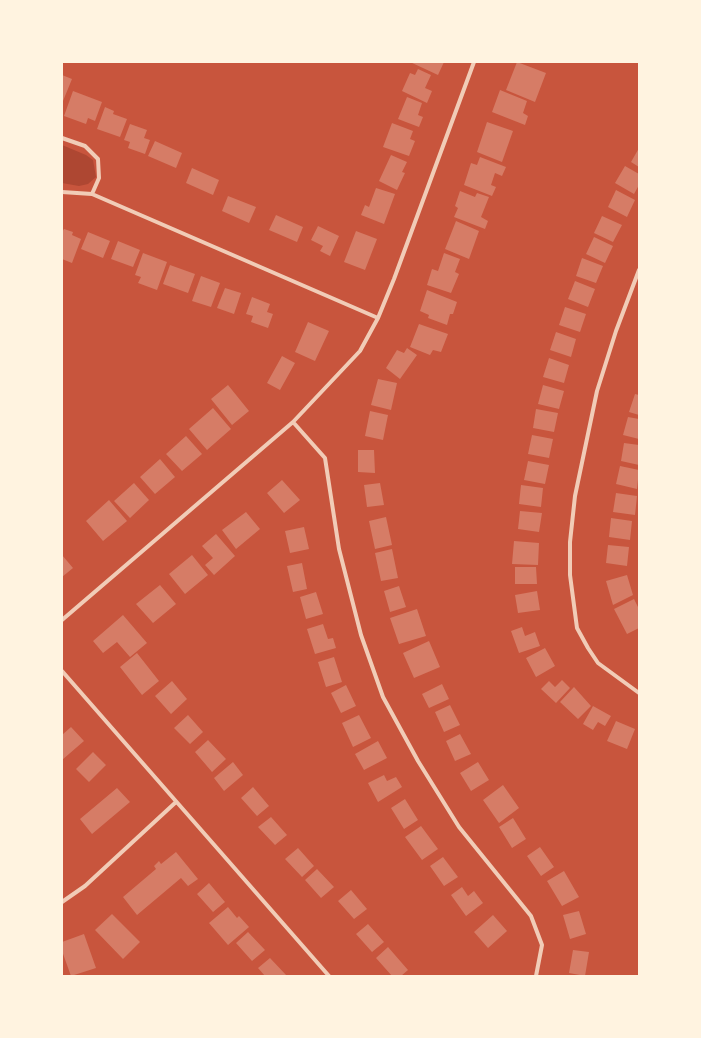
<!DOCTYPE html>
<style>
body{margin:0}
#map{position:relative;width:701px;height:1038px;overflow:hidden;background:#c8553d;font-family:Spectral,serif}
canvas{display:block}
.frame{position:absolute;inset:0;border:63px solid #fff3e0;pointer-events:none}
</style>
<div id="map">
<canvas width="701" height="1038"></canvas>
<div class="frame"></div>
</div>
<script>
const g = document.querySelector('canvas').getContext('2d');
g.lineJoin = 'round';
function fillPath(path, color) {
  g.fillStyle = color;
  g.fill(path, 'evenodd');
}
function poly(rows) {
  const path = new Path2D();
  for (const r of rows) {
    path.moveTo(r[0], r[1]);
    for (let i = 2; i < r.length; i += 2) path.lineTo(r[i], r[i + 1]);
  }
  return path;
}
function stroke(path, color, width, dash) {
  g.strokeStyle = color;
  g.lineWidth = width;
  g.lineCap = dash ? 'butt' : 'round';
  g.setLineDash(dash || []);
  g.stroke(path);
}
fillPath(poly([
 [62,145,86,155,93,160,96,177,88,184,79,186,62,183]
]), '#ae4732');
fillPath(poly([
 [410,62,444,62,438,75],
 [517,62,546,73,535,102,506,90],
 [418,69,431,75,425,88,432,91,427,103,402,91,410,73,415,75],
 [62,75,72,79,63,101,62,101],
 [500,90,527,101,523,113,528,116,525,125,492,112],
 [73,91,102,102,95,121,88,118,86,124,64,116],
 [407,97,422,103,418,115,423,117,419,127,398,119],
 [105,107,114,111,113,114,127,119,120,137,97,129],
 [487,122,513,131,502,162,477,152],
 [392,123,413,131,410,139,415,141,409,156,383,147],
 [130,124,147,130,144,138,150,140,145,154,128,148,130,142,124,140],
 [155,141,182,153,176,168,148,156],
 [639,148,639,167,631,162],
 [391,155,407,162,402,172,405,173,397,190,379,181],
 [480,157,506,167,502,176,495,173,491,185,496,187,492,196,464,185,471,163,477,165],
 [625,166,639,174,639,185,634,194,615,183],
 [192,168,219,180,213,195,186,183],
 [376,188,395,194,384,224,361,215,365,205,369,207],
 [616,190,635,200,627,217,608,207],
 [460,191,475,197,477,193,489,197,481,217,488,221,485,229,454,217,458,208,455,206],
 [228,196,256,207,249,223,222,211],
 [276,215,303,227,297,242,269,230],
 [602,216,622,225,613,242,594,233],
 [456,221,479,231,469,259,445,249],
 [318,226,339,236,330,256,320,251,323,246,311,240],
 [64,229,73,232,72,235,81,239,72,263,62,259,62,232],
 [356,231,377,239,365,270,344,262],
 [88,232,110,241,103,258,81,249],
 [594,237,613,246,605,263,586,254],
 [118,241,140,250,133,267,111,259],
 [143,253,167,262,157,290,138,283,141,277,135,275],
 [444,253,460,259,455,272,459,274,451,293,427,285,432,269,438,271],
 [582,258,603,266,596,283,576,276],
 [170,265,195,274,188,293,163,284],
 [201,276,220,283,211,307,192,301],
 [575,281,595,289,588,307,568,299],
 [225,288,241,293,234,314,217,308],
 [427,290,457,302,453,314,450,314,447,325,428,318,429,315,420,311],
 [252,297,270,304,267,312,273,314,268,328,251,322,253,316,246,314],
 [565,307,586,314,580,332,559,325],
 [308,322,329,331,315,361,295,352],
 [419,324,448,334,441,352,433,350,430,355,410,347],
 [556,332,576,339,571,357,550,350],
 [407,348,417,355,400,379,386,368,397,350,404,353],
 [282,356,295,363,280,390,267,383],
 [549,358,569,365,564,383,543,377],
 [378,379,397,383,391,410,371,405],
 [228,385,249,411,232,425,211,399],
 [543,385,564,391,559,409,538,404],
 [635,394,639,395,639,415,629,412],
 [213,408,231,429,207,450,189,429],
 [536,409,558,413,554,432,533,428],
 [370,411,388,415,383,440,365,436],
 [628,417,639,419,639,439,623,435],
 [532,435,553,439,549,458,528,454],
 [186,436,202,454,182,471,166,454],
 [624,443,639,445,639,465,621,461],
 [358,450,374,450,375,473,358,472],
 [160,459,175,477,155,494,140,477],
 [528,461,549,465,545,484,524,480],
 [620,466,639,470,637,489,616,484],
 [282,480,300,500,284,513,267,493],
 [134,483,149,500,130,518,114,501],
 [380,483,384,505,367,507,364,485],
 [521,485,543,488,541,507,519,504],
 [616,493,637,496,635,515,613,512],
 [109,500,127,521,103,541,86,521],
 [520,511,542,513,539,532,518,529],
 [246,512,260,529,236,549,222,530],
 [386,517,392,545,375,549,369,521],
 [611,518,632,521,630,540,609,537],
 [304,527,309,549,290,553,285,531],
 [216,534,235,556,214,575,205,565,213,558,202,546],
 [514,541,539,543,538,565,512,564],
 [608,545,629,547,627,566,606,563],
 [392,549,398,578,381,581,375,553],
 [62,555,73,568,62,577],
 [192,555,208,575,185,594,169,574],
 [302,563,307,589,293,592,287,566],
 [515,567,536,567,537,584,515,584],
 [627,575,633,595,613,605,606,581],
 [160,585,176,604,153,623,136,604],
 [399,586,406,607,390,612,384,591],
 [537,591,540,610,518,613,515,595],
 [316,592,323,614,306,619,300,597],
 [634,599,639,609,639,628,627,634,614,609],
 [417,609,426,636,399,644,390,618],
 [123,615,147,643,130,657,117,642,103,653,93,641],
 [323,624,328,639,333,638,336,648,315,654,307,629],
 [522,627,525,636,535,632,540,646,519,653,511,631],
 [429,641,440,667,414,678,403,653],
 [545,648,555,666,536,677,526,658],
 [137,653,159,681,142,695,120,667],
 [334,657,342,682,326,687,318,662],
 [562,680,570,688,556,703,541,689,549,681,555,687],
 [172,681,187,699,171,714,155,696],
 [442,684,449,699,429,708,422,694],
 [346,685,356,706,341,713,331,693],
 [574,687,591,706,578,719,560,702],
 [450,705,460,725,444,732,435,712],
 [593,706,611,716,605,726,598,722,593,730,583,724],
 [188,715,203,732,190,744,174,728],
 [359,715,371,738,353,747,342,723],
 [616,721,635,729,627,749,607,741],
 [71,727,84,741,62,760,62,735],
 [460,734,471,754,455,761,446,741],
 [208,740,226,759,212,772,195,752],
 [378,741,387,758,364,770,355,754],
 [93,752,106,765,89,782,76,769],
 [233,762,243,775,224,791,214,778],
 [478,762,489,780,471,791,460,773],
 [384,775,387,781,396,777,402,787,378,802,368,783],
 [503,785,519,808,499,823,483,800],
 [253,787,269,806,257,816,241,798],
 [117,788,130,802,92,834,80,819],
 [405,799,418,820,404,829,391,808],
 [271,817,287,835,275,845,258,827],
 [513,818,526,839,512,848,499,827],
 [421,826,438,849,422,860,405,837],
 [540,847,554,867,541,876,527,856],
 [298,848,314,866,302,877,285,859],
 [176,852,198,879,188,886,181,878,137,915,123,897,156,869,154,866,159,861,161,864],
 [443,857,458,877,444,886,430,866],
 [317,869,334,887,321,898,305,880],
 [564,871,579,897,562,906,547,881],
 [209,883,225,902,213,912,197,894],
 [462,887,468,896,474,891,483,903,466,916,451,895],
 [351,890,367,909,354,919,338,901],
 [228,907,237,918,239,916,249,927,228,945,209,923],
 [579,911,586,934,570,939,563,915],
 [112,914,140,942,123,959,95,930],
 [493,915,507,931,488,948,474,932],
 [368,924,384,942,372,952,356,934],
 [248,932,265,950,252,961,236,943],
 [84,934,96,968,71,976,62,951,62,942],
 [388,947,408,970,401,976,392,976,376,958],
 [573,950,589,952,585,976,569,973],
 [270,958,287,976,265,976,258,968]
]), '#d67c66');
stroke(poly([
 [62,138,85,146,98,159,99,178,92,194],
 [62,192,92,194,378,318],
 [639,270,616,331,597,391,575,496,570,542,570,575,577,628,588,648,598,663,639,693],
 [293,422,325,458,339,549,361,635,383,697,418,761,459,827,531,916,542,945,536,976],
 [62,620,293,422,360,351,378,318,394,279,474,62],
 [62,671,329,976],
 [62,902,85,886,176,802]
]), '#f1ccb7', 4);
</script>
